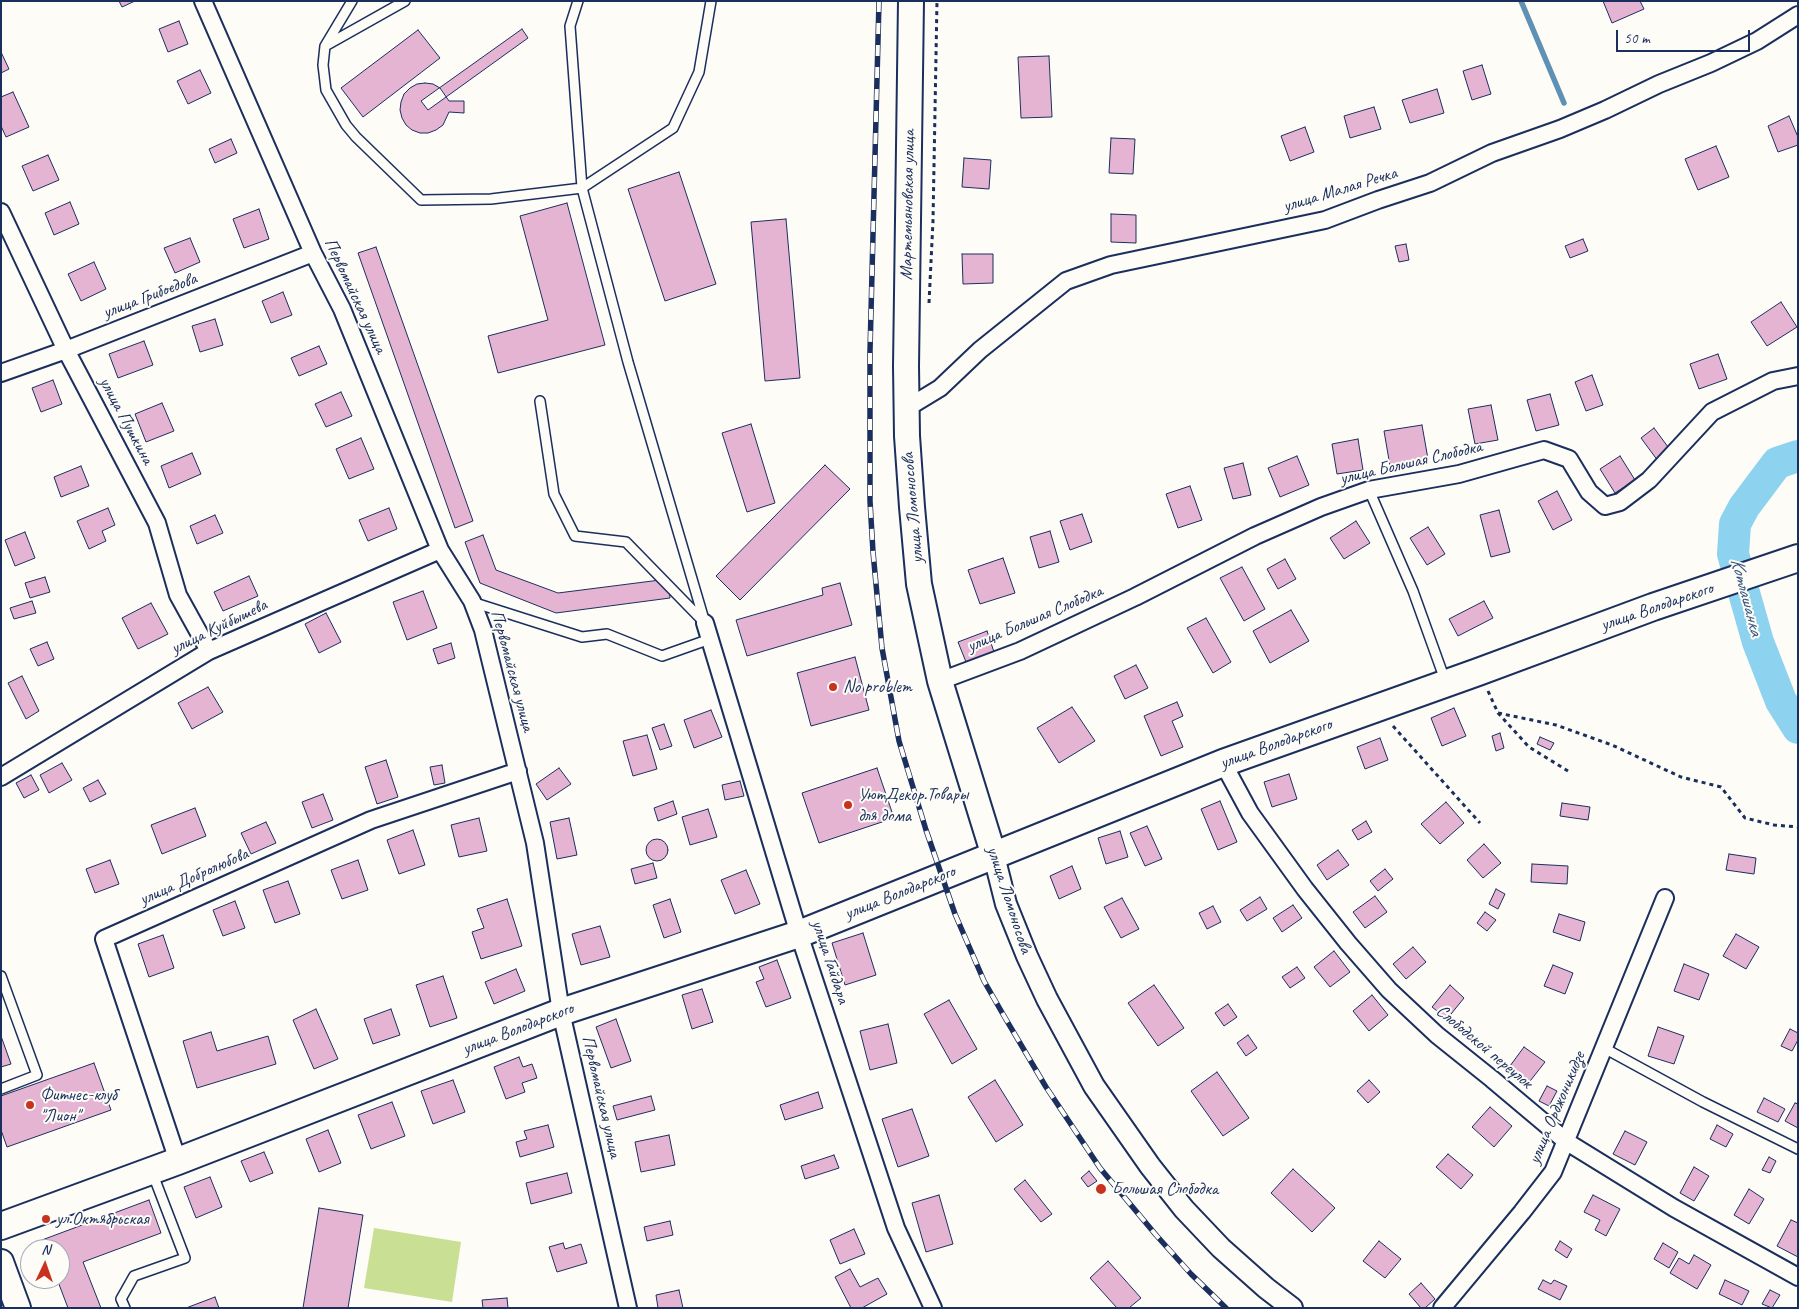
<!DOCTYPE html>
<meta charset="utf-8">
<style>
body{margin:0}
#map{position:relative;width:1799px;height:1309px;overflow:hidden;background:#fdfcf7;font-family:Caveat,sans-serif}
canvas{display:block}
.frame{position:absolute;inset:0;border:2px solid #1b2f5e;pointer-events:none}
.north{position:absolute;left:20px;top:1239px;width:50px;height:50px;box-sizing:border-box;background:#fdfcf7;border:1px solid #a3aaba;border-radius:50%;rotate:3deg;font-size:14px;font-weight:700;line-height:20px;text-align:center;color:#1b2f5e}
.north::after{content:'';display:block;margin:auto;width:18px;height:22px;background:#c8321e;clip-path:polygon(50% 0,100% 100%,50% 72%,0 100%)}
.scale{position:absolute;left:1616px;top:30px;width:134px;height:22px;box-sizing:border-box;border:2px solid #1b2f5e;border-top:0;padding-left:6px;font-size:15px;line-height:18px;white-space:nowrap;color:#1b2f5e;-webkit-text-stroke:4px #fdfcf7;paint-order:stroke}
</style>
<div id="map">
<canvas width="1799" height="1309"></canvas>
<div class="frame"></div>
<div class="north">N</div>
<div class="scale">50 m</div>
</div>
<script>
const g = document.querySelector('canvas').getContext('2d');
g.lineJoin = 'round';
function fillPath(path, color) {
  g.fillStyle = color;
  g.fill(path, 'evenodd');
}
function poly(rows) {
  const path = new Path2D();
  for (const r of rows) {
    if (r.length === 3) {
      path.moveTo(r[0] + r[2], r[1]);
      path.arc(r[0], r[1], r[2], 0, 2 * Math.PI);
      continue;
    }
    path.moveTo(r[0], r[1]);
    for (let i = 2; i < r.length; i += 2) path.lineTo(r[i], r[i + 1]);
  }
  return path;
}
function stroke(path, color, width, dash) {
  g.strokeStyle = color;
  g.lineWidth = width;
  g.lineCap = dash ? 'butt' : 'round';
  g.setLineDash(dash || []);
  g.stroke(path);
}
function drawText(font, color, halo, rows, align = 'center') {
  g.font = font + ' Caveat,sans-serif';
  g.lineWidth = 4;
  g.setLineDash([]);
  g.textBaseline = 'middle';
  g.strokeStyle = halo;
  g.fillStyle = color;
  for (const [text, x, y, turn = 0] of rows) {
    g.save();
    g.translate(x, y);
    g.rotate((+turn || 0) * Math.PI / 180);
    g.textAlign = isNaN(turn) ? turn : align;
    if (halo) g.strokeText(text, 0, 0);
    g.fillText(text, 0, 0);
    g.restore();
  }
}
fillPath(poly([
 [374,1228,461,1242,452,1302,364,1288]
]), '#c8df94');
stroke(poly([
 [1521,1,1564,103]
]), '#5f91b5', 5.5);
stroke(poly([
 [1798,456,1777,463,1744,507,1735,524,1733,554,1758,642,1781,701,1798,728]
]), '#8dd2ef', 32);
const building = poly([
 [119,1,135,1,122,7,119,1],
 [1603,1,1640,1,1644,9,1612,23,1603,1],
 [179,21,188,44,168,52,159,29,179,21],
 [522,29,528,38,428,110,421,101,522,29],
 [418,30,440,58,363,117,341,88,418,30],
 [1,52,9,69,1,73,1,52],
 [1049,56,1052,117,1021,118,1018,57,1049,56],
 [1482,65,1491,94,1472,100,1463,71,1482,65],
 [200,70,211,93,188,104,177,81,200,70],
 [425,83,433,84,440,88,449,101,464,101,464,113,449,112,443,125,436,130,428,133,420,133,412,130,406,125,402,118,400,110,401,102,404,94,410,88,417,84,425,83],
 [1437,89,1444,113,1410,123,1402,100,1437,89],
 [13,92,29,127,6,137,1,126,1,97,13,92],
 [1374,107,1381,129,1350,138,1344,116,1374,107],
 [1789,116,1798,137,1798,145,1778,152,1768,126,1789,116],
 [1305,127,1314,152,1290,161,1281,136,1305,127],
 [1111,138,1135,139,1133,174,1109,173,1111,138],
 [231,139,237,153,215,163,209,149,231,139],
 [1716,146,1729,177,1698,190,1685,159,1716,146],
 [48,155,59,180,33,191,22,166,48,155],
 [964,158,991,160,989,189,962,187,964,158],
 [679,172,716,284,665,301,628,189,679,172],
 [70,202,79,224,54,235,45,213,70,202],
 [567,203,605,345,498,373,488,336,548,320,520,216,567,203],
 [259,209,269,239,244,248,233,219,259,209],
 [1111,214,1136,215,1136,243,1111,242,1111,214],
 [786,219,800,378,765,381,751,222,786,219],
 [190,238,200,262,175,273,164,248,190,238],
 [1583,239,1588,251,1570,258,1565,246,1583,239],
 [1406,244,1409,260,1399,262,1395,246,1406,244],
 [376,247,473,521,455,528,358,253,376,247],
 [962,254,993,254,993,283,963,284,962,254],
 [94,262,106,289,81,301,68,274,94,262],
 [283,292,292,315,271,323,262,301,283,292],
 [1781,302,1797,327,1767,346,1751,322,1781,302],
 [215,319,223,345,200,352,192,326,215,319],
 [144,341,153,365,118,378,109,354,144,341],
 [319,346,327,364,299,376,291,358,319,346],
 [1718,354,1727,379,1699,389,1690,364,1718,354],
 [1592,375,1603,405,1586,411,1575,382,1592,375],
 [53,380,62,404,41,412,32,388,53,380],
 [341,392,352,416,326,427,315,404,341,392],
 [1550,394,1559,425,1536,431,1527,400,1550,394],
 [162,403,174,431,146,442,135,414,162,403],
 [1491,405,1498,440,1475,444,1468,409,1491,405],
 [751,424,775,503,747,512,722,433,751,424],
 [1422,425,1428,459,1390,466,1384,431,1422,425],
 [1654,428,1671,451,1658,461,1641,438,1654,428],
 [361,438,374,469,349,479,336,449,361,438],
 [1358,439,1363,470,1337,474,1332,444,1358,439],
 [192,453,201,474,169,488,161,466,192,453],
 [1297,456,1309,485,1280,497,1268,468,1297,456],
 [1620,456,1635,480,1615,493,1600,469,1620,456],
 [1243,463,1251,495,1233,499,1224,468,1243,463],
 [825,465,850,489,740,600,716,576,825,465],
 [81,466,89,486,61,497,54,477,81,466],
 [1190,486,1202,520,1178,528,1166,494,1190,486],
 [1557,491,1572,520,1553,530,1538,501,1557,491],
 [108,508,115,525,102,531,106,541,89,549,77,521,108,508],
 [389,508,397,529,368,541,359,520,389,508],
 [1499,510,1510,552,1491,557,1480,515,1499,510],
 [1082,514,1092,542,1070,550,1060,521,1082,514],
 [215,515,223,533,197,544,190,526,215,515],
 [1356,521,1370,543,1344,559,1330,538,1356,521],
 [1428,527,1445,554,1427,565,1410,538,1428,527],
 [1050,531,1059,562,1039,568,1030,537,1050,531],
 [25,532,35,558,15,566,5,540,25,532],
 [483,535,496,570,558,593,668,579,670,598,556,613,480,583,465,542,483,535],
 [1003,558,1015,593,980,604,968,570,1003,558],
 [1285,559,1296,579,1278,589,1267,569,1285,559],
 [1242,567,1265,609,1244,621,1220,578,1242,567],
 [249,576,258,596,223,611,214,592,249,576],
 [45,577,50,592,30,598,25,583,45,577],
 [840,583,852,625,747,656,736,620,823,595,822,588,840,583],
 [423,591,437,628,407,640,393,602,423,591],
 [32,601,36,613,14,619,10,608,32,601],
 [1484,601,1493,618,1458,636,1449,619,1484,601],
 [151,603,168,634,138,649,122,618,151,603],
 [1291,610,1309,641,1270,663,1253,631,1291,610],
 [326,613,341,642,319,653,305,624,326,613],
 [1206,618,1231,662,1213,673,1187,628,1206,618],
 [987,631,994,652,966,662,958,642,987,631],
 [47,642,54,659,38,666,30,649,47,642],
 [451,643,455,658,438,664,433,649,451,643],
 [855,657,869,710,811,726,797,673,855,657],
 [1136,665,1148,688,1125,699,1114,676,1136,665],
 [22,676,39,711,26,719,8,683,22,676],
 [208,687,223,712,192,729,178,703,208,687],
 [1177,702,1183,716,1172,721,1183,747,1161,756,1144,716,1177,702],
 [1072,707,1095,741,1059,763,1037,728,1072,707],
 [1454,708,1466,736,1442,746,1431,718,1454,708],
 [711,710,722,737,694,748,684,720,711,710],
 [664,724,672,746,660,750,652,728,664,724],
 [1500,733,1504,748,1496,751,1492,736,1500,733],
 [647,735,657,769,633,776,623,741,647,735],
 [1540,737,1554,743,1550,750,1537,744,1540,737],
 [1380,738,1388,760,1365,769,1357,747,1380,738],
 [386,760,398,797,377,804,365,767,386,760],
 [62,763,72,780,49,793,40,775,62,763],
 [442,765,445,783,434,785,430,767,442,765],
 [559,768,571,784,547,800,536,784,559,768],
 [877,768,894,818,819,843,802,793,877,768],
 [1289,774,1297,799,1272,807,1264,782,1289,774],
 [31,775,39,790,24,798,16,783,31,775],
 [98,780,106,794,90,802,83,788,98,780],
 [740,781,744,796,725,800,722,785,740,781],
 [323,794,333,820,312,828,302,802,323,794],
 [673,801,677,814,658,821,654,808,673,801],
 [1220,801,1237,842,1218,850,1201,809,1220,801],
 [1446,802,1464,823,1440,844,1421,824,1446,802],
 [1562,803,1590,807,1588,820,1560,816,1562,803],
 [195,808,206,836,162,854,151,825,195,808],
 [708,809,717,837,690,845,682,817,708,809],
 [479,818,487,851,459,857,451,825,479,818],
 [569,818,577,855,557,859,550,822,569,818],
 [1366,821,1372,832,1358,840,1352,830,1366,821],
 [266,822,276,843,251,854,241,833,266,822],
 [1147,826,1162,859,1145,866,1130,833,1147,826],
 [413,830,425,865,399,874,387,840,413,830],
 [1120,831,1128,857,1106,864,1098,838,1120,831],
 [657,850,11],
 [1484,844,1501,863,1483,878,1467,860,1484,844],
 [1338,850,1349,865,1327,880,1317,865,1338,850],
 [1729,854,1756,858,1754,874,1726,870,1729,854],
 [110,860,119,884,95,893,86,869,110,860],
 [358,860,368,890,342,899,331,870,358,860],
 [653,863,657,878,635,884,631,869,653,863],
 [1532,864,1568,866,1567,884,1531,882,1532,864],
 [1072,866,1081,889,1059,899,1050,876,1072,866],
 [1385,869,1393,879,1378,891,1370,881,1385,869],
 [746,870,760,904,735,914,721,880,746,870],
 [288,881,300,914,275,923,263,890,288,881],
 [1496,889,1505,894,1498,909,1489,904,1496,889],
 [1375,896,1387,912,1365,928,1353,912,1375,896],
 [1260,897,1267,909,1247,921,1240,910,1260,897],
 [1122,898,1139,929,1121,938,1104,907,1122,898],
 [507,899,522,946,481,959,472,932,484,928,477,909,507,899],
 [670,899,681,932,664,938,653,905,670,899],
 [235,901,245,928,223,936,213,910,235,901],
 [1293,905,1302,918,1282,932,1273,918,1293,905],
 [1213,906,1221,922,1207,929,1199,913,1213,906],
 [1485,912,1496,920,1487,931,1477,923,1485,912],
 [1559,914,1585,922,1580,941,1553,932,1559,914],
 [600,926,610,957,581,965,572,934,600,926],
 [863,933,876,975,845,985,832,943,863,933],
 [1736,934,1759,947,1746,969,1723,956,1736,934],
 [163,935,174,968,149,977,138,944,163,935],
 [1413,947,1426,962,1406,979,1393,964,1413,947],
 [1334,951,1350,972,1330,987,1314,967,1334,951],
 [777,960,791,998,766,1007,756,982,764,979,759,967,777,960],
 [1684,964,1709,974,1699,1000,1674,991,1684,964],
 [1553,965,1573,973,1565,994,1544,986,1553,965],
 [1297,967,1305,978,1290,988,1282,977,1297,967],
 [516,969,525,991,494,1004,485,982,516,969],
 [443,976,457,1018,430,1027,416,985,443,976],
 [1154,985,1184,1028,1158,1046,1128,1003,1154,985],
 [1450,985,1464,998,1447,1019,1432,1007,1450,985],
 [702,989,713,1022,692,1029,682,995,702,989],
 [1372,995,1388,1015,1369,1031,1353,1011,1372,995],
 [949,1000,977,1049,952,1064,924,1014,949,1000],
 [1228,1004,1237,1017,1224,1026,1215,1013,1228,1004],
 [316,1009,338,1059,314,1069,293,1020,316,1009],
 [391,1009,400,1035,373,1044,364,1019,391,1009],
 [616,1019,631,1061,611,1068,596,1027,616,1019],
 [888,1024,897,1063,870,1070,860,1031,888,1024],
 [1658,1027,1684,1036,1674,1064,1648,1056,1658,1027],
 [1790,1029,1798,1033,1798,1040,1792,1051,1781,1046,1790,1029],
 [211,1032,217,1051,268,1036,276,1064,197,1088,183,1041,211,1032],
 [1248,1035,1257,1048,1246,1056,1237,1043,1248,1035],
 [1,1036,11,1064,1,1067,1,1036],
 [1524,1047,1545,1062,1527,1085,1507,1070,1524,1047],
 [519,1057,523,1067,532,1064,537,1078,522,1083,525,1092,506,1099,494,1067,519,1057],
 [94,1063,111,1110,7,1147,1,1130,1,1096,94,1063],
 [1217,1072,1249,1118,1223,1136,1191,1091,1217,1072],
 [453,1080,465,1112,433,1124,421,1091,453,1080],
 [995,1080,1023,1125,996,1142,968,1097,995,1080],
 [1369,1080,1380,1092,1368,1103,1357,1091,1369,1080],
 [1547,1086,1557,1091,1549,1106,1539,1101,1547,1086],
 [818,1092,823,1108,785,1120,780,1105,818,1092],
 [651,1096,655,1110,617,1120,613,1106,651,1096],
 [1764,1098,1785,1109,1778,1122,1757,1112,1764,1098],
 [392,1102,405,1136,371,1149,358,1115,392,1102],
 [1795,1103,1798,1104,1798,1128,1785,1121,1795,1103],
 [1490,1107,1512,1126,1494,1147,1472,1127,1490,1107],
 [912,1109,929,1156,898,1167,882,1119,912,1109],
 [548,1125,554,1147,520,1157,516,1142,527,1139,524,1131,548,1125],
 [1717,1125,1733,1134,1726,1147,1710,1139,1717,1125],
 [328,1130,341,1163,319,1172,306,1139,328,1130],
 [1625,1131,1647,1142,1635,1165,1613,1154,1625,1131],
 [669,1135,675,1165,641,1172,635,1142,669,1135],
 [264,1152,273,1173,250,1182,241,1161,264,1152],
 [1448,1154,1473,1175,1461,1189,1436,1167,1448,1154],
 [834,1155,839,1168,805,1179,801,1166,834,1155],
 [1769,1157,1776,1161,1770,1173,1762,1170,1769,1157],
 [1694,1167,1709,1176,1694,1201,1680,1193,1694,1167],
 [1293,1169,1335,1208,1312,1232,1271,1193,1293,1169],
 [1089,1171,1097,1181,1088,1187,1081,1178,1089,1171],
 [567,1173,572,1193,531,1204,526,1183,567,1173],
 [210,1177,222,1207,196,1218,184,1187,210,1177],
 [1025,1180,1052,1214,1041,1222,1014,1189,1025,1180],
 [1749,1189,1764,1199,1749,1224,1734,1215,1749,1189],
 [939,1195,953,1244,926,1252,912,1203,939,1195],
 [1593,1195,1620,1209,1606,1236,1595,1230,1600,1220,1584,1212,1593,1195],
 [149,1200,161,1233,83,1262,101,1308,68,1308,57,1279,60,1279,60,1249,46,1249,42,1240,149,1200],
 [319,1208,363,1215,348,1308,303,1308,319,1208],
 [1791,1220,1798,1223,1798,1257,1777,1246,1791,1220],
 [670,1221,673,1235,647,1241,644,1227,670,1221],
 [854,1229,865,1254,840,1264,830,1240,854,1229],
 [1379,1241,1401,1259,1385,1278,1363,1261,1379,1241],
 [1560,1241,1572,1249,1567,1258,1555,1250,1560,1241],
 [563,1243,565,1249,581,1244,587,1263,557,1272,549,1247,563,1243],
 [1663,1243,1678,1252,1669,1268,1654,1259,1663,1243],
 [1694,1255,1711,1265,1697,1289,1670,1273,1679,1258,1689,1264,1694,1255],
 [1108,1261,1141,1298,1129,1308,1117,1308,1090,1278,1108,1261],
 [850,1269,860,1287,878,1278,887,1294,862,1308,851,1308,835,1277,850,1269],
 [1543,1280,1551,1284,1554,1280,1567,1286,1560,1300,1538,1289,1543,1280],
 [1725,1280,1749,1291,1742,1305,1719,1294,1725,1280],
 [1421,1283,1435,1299,1425,1308,1421,1308,1409,1294,1421,1283],
 [679,1290,683,1308,658,1308,656,1295,679,1290],
 [1770,1290,1780,1295,1772,1308,1762,1304,1770,1290],
 [215,1297,219,1308,186,1308,215,1297],
 [507,1298,508,1308,483,1308,482,1300,507,1298]
]);
fillPath(building, '#e6b4d3');
stroke(building, '#1b2f5e', 1);
const service = poly([
 [352,1,325,46,323,65,326,90,346,125,356,137,421,200,491,199,582,188,628,362,705,623],
 [578,1,570,26,582,188,673,128,699,72,711,1],
 [325,46,405,1],
 [540,401,554,494,575,536,626,542,703,621],
 [1369,490,1413,591,1445,680],
 [472,602,582,637,607,634,662,656,710,639],
 [1,976,37,1075,1,1089],
 [1604,1048,1703,1102,1798,1149],
 [125,1308,121,1299,134,1276,185,1258,152,1172]
]);
const minor = poly([
 [203,1,313,253,342,309,440,550,472,601,483,630,535,843,561,1012,628,1308],
 [1,212,66,350,157,523,178,595,209,651],
 [1,373,66,350,313,253],
 [907,408,940,388,980,350,1066,281,1111,265,1325,220,1378,200,1430,183,1492,153,1560,129,1605,110,1659,84,1711,63,1757,41,1798,15],
 [705,623,799,934,896,1228,933,1308],
 [940,681,1020,651,1135,597,1255,536,1321,507,1369,490,1459,474,1544,450,1569,459,1589,492,1605,506,1620,502,1649,480,1712,412,1773,381,1798,376],
 [1223,763,1250,813,1305,889,1348,943,1389,990,1437,1035,1492,1079,1567,1142,1674,1208,1798,1277],
 [1,777,209,651,440,550],
 [178,1161,104,939,371,820,518,771],
 [1442,1308,1522,1212,1553,1172,1665,898]
]);
const tertiary = poly([
 [994,856,1006,904,1027,956,1047,999,1094,1086,1150,1166,1184,1209,1221,1248,1266,1288,1292,1308]
]);
const secondary = poly([
 [911,1,906,366,907,436,912,507,919,584,940,681,994,856],
 [1,1262,18,1308]
]);
const primary = poly([
 [1,1226,178,1161,561,1012,799,934,1223,763,1478,672,1653,607,1798,558]
]);
stroke(service, '#1b2f5e', 12);
stroke(minor, '#1b2f5e', 20);
stroke(tertiary, '#1b2f5e', 24);
stroke(secondary, '#1b2f5e', 28);
stroke(primary, '#1b2f5e', 30);
stroke(poly([
 [929,303,933,221,937,1],
 [1488,691,1498,713,1529,747,1568,771],
 [1498,713,1556,725,1612,745,1681,777,1721,787,1745,818,1774,825,1798,827],
 [1393,726,1480,823]
]), '#1b2f5e', 3, [4, 4]);
stroke(service, '#fdfcf7', 9);
stroke(minor, '#fdfcf7', 16);
stroke(tertiary, '#fdfcf7', 20);
stroke(secondary, '#fdfcf7', 24);
stroke(primary, '#fdfcf7', 26);
const rail = poly([
 [879,1,870,351,870,501,873,552,882,648,899,741,926,830,955,914,984,981,1004,1016,1046,1087,1100,1168,1156,1235,1191,1274,1226,1308]
]);
stroke(rail, '#1b2f5e', 5.5);
stroke(rail, '#fdfcf7', 4, [11]);
for (const [x, y, r, color] of [
 [833,687,5,"#c8321e"],
 [848,805,5,"#c8321e"],
 [30,1105,5,"#c8321e"],
 [1101,1189,6,"#c8321e"],
 [46,1219,5,"#c8321e"]
]) {
  const dot = new Path2D();
  dot.arc(x, y, r, 0, 2 * Math.PI);
  g.fillStyle = color;
  g.fill(dot);
  stroke(dot, '#fdfcf7', 2);
}
drawText('18px', '#1b2f5e', '#fdfcf7', [
 ["улица Малая Речка",1340,190,-17],
 ["Мартемьяновская улица",908,205,-89],
 ["улица Грибоедова",150,296,-21],
 ["Первомайская улица",355,296,65],
 ["улица Пушкина",126,421,62],
 ["улица Большая Слободка",1411,463,-13],
 ["улица Ломоносова",913,508,-95],
 ["улица Володарского",1657,607,-19],
 ["улица Большая Слободка",1035,619,-23],
 ["улица Куйбышева",219,627,-26],
 ["Первомайская улица",512,671,75],
 ["улица Володарского",1276,744,-20],
 ["улица Добролюбова",194,877,-24],
 ["улица Володарского",900,893,-22],
 ["улица Ломоносова",1009,900,72],
 ["улица Гайдара",830,962,72],
 ["улица Володарского",518,1029,-21],
 ["Слободской переулок",1484,1047,40],
 ["Первомайская улица",601,1097,77],
 ["улица Орджоникидзе",1557,1108,-67]
]);
drawText('18px', '#1b2f5e', '#fdfcf7', [
 ["No problem",843,687],
 ["УютДекор.Товары",858,795],
 ["для дома",858,816],
 ["Фитнес-клуб",40,1095],
 ["\"Лион\"",40,1116],
 ["Большая Слободка",1112,1189],
 ["ул.Октябрьская",56,1219]
], 'left');
drawText('italic 19px', '#385882', '#fdfcf7', [
 ["Котлашанка",1746,597,75]
]);
</script>
